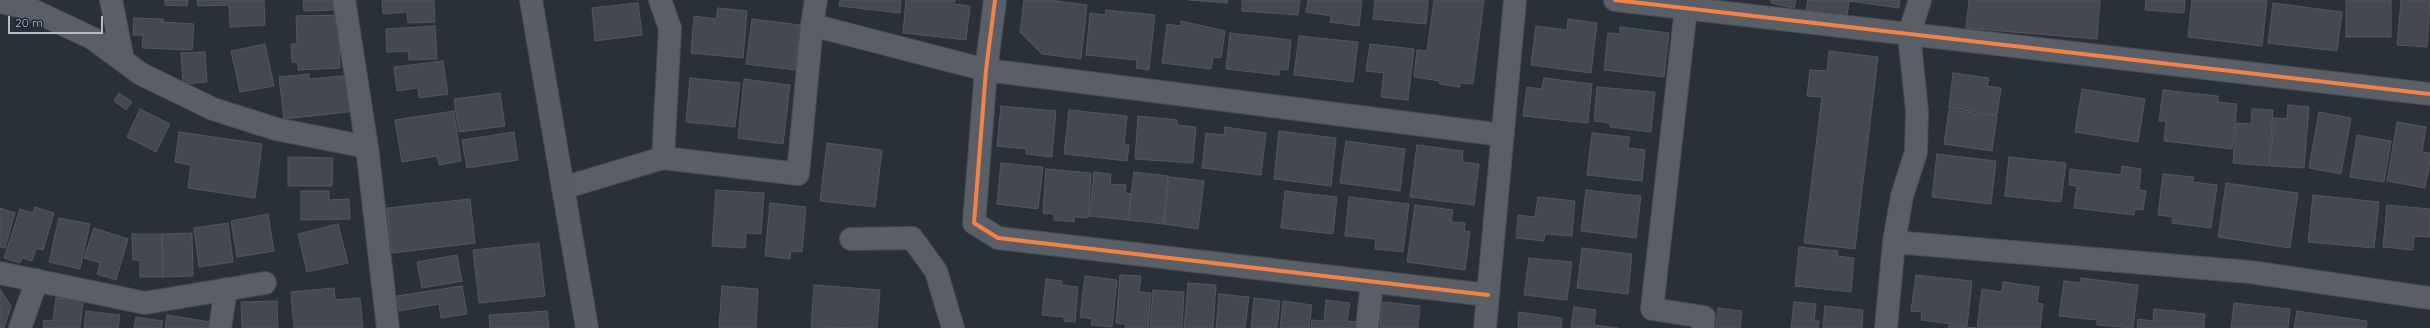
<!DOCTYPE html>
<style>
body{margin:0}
#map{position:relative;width:2430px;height:328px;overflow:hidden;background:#2a3038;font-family:Quicksand,sans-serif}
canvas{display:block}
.scale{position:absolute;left:8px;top:16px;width:95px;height:18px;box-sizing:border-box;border:2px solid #b4bcc9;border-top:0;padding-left:5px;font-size:12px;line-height:14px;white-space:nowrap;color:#b4bcc9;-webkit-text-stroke:3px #1d2633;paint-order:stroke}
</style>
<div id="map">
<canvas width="2430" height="328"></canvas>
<div class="scale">20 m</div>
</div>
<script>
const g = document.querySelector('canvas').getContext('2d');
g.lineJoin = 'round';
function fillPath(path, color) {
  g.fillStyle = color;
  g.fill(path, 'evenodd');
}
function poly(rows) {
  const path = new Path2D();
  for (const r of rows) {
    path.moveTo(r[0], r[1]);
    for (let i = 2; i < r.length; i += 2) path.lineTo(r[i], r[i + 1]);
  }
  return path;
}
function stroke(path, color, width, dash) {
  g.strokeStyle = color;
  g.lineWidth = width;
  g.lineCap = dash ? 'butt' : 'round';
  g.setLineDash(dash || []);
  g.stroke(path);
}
const building = poly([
 [165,0,188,0,187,6,165,5,165,0],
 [197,0,264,0,265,25,230,27,229,5,198,6,197,0],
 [303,0,334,0,335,10,304,11,303,0],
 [382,0,434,0,435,22,408,23,407,12,383,14,382,0],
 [840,0,901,0,900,13,839,6,840,0],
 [906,0,955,0,954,4,970,6,966,40,903,33,906,0],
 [1024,0,1048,0,1087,5,1081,59,1042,54,1020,32,1024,0],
 [1189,0,1228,0,1227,3,1189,0],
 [1242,0,1300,0,1298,15,1242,11,1242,0],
 [1308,0,1362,0,1359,26,1330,22,1331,16,1306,12,1308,0],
 [1375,0,1428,0,1426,24,1373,19,1375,0],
 [1434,0,1484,0,1473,84,1460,83,1460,87,1439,84,1440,81,1414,77,1417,50,1427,51,1434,0],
 [1771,0,1796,0,1794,8,1771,3,1771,0],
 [1808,0,1900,0,1899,8,1849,1,1847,17,1806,10,1808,0],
 [1969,0,2100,0,2097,39,1966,28,1969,0],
 [2146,0,2185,0,2184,13,2145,10,2146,0],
 [2192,0,2267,0,2262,46,2188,37,2192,0],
 [2346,0,2391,0,2391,37,2346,37,2346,0],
 [2401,0,2430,0,2427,47,2397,45,2401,0],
 [638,3,642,35,595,41,592,8,638,3],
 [2273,3,2342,12,2337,51,2268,43,2273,3],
 [718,8,747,11,743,58,691,53,694,16,716,19,718,8],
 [1106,10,1155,15,1149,70,1136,68,1137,60,1086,55,1090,13,1105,15,1106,10],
 [338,15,340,68,298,70,298,62,292,62,291,44,297,44,296,16,338,15],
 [134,18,163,19,163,22,194,24,192,50,142,48,143,35,133,35,134,18],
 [752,19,800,25,795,70,746,64,752,19],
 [1568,19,1597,23,1591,73,1531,65,1536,26,1567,30,1568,19],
 [1181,21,1225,31,1221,58,1213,57,1211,69,1162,63,1167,24,1181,26,1181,21],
 [435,26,437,59,409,60,408,51,387,52,386,29,435,26],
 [1620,27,1669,33,1664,77,1604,70,1608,33,1620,34,1620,27],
 [1230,33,1291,40,1288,70,1280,69,1279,75,1226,69,1230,33],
 [1299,36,1358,42,1353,82,1294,75,1299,36],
 [265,44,274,86,240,92,231,51,265,44],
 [1370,44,1414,49,1408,100,1381,97,1384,73,1366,71,1370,44],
 [1829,51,1878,57,1855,249,1804,243,1822,97,1807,96,1810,70,1827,71,1829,51],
 [205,52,207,82,183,84,181,53,205,52],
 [443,61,448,94,419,98,418,88,397,91,394,67,443,61],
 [1953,73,1989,78,1987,86,2001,88,1997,115,1949,108,1953,73],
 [309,74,309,79,352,75,356,111,284,119,279,77,309,74],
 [690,78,740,83,735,127,686,122,690,78],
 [1544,78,1592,84,1588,123,1523,116,1527,87,1542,89,1544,78],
 [744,79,790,85,783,144,738,138,744,79],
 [1597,87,1655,92,1651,132,1610,127,1610,123,1594,121,1597,87],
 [2082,89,2145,99,2138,142,2075,132,2082,89],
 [2163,90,2218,96,2218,102,2237,104,2232,149,2164,141,2166,121,2159,121,2163,90],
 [119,93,132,102,126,110,114,101,119,93],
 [500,93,505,126,459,132,454,99,500,93],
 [2288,105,2309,107,2304,168,2270,166,2274,118,2287,119,2288,105],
 [1001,106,1056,111,1052,157,1026,154,1027,149,997,146,1001,106],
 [140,109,170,124,156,152,127,137,140,109],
 [2252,109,2273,110,2269,166,2233,163,2236,123,2251,124,2252,109],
 [1069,110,1127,116,1124,145,1129,145,1127,161,1064,154,1069,110],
 [1949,110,1997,116,1992,151,1944,144,1949,110],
 [454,111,461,161,439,165,437,156,402,162,395,120,454,111],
 [2319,112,2351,118,2341,174,2309,168,2319,112],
 [1138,116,1177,120,1177,125,1196,127,1193,163,1135,159,1138,116],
 [2397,122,2426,127,2422,152,2430,153,2430,162,2425,188,2387,181,2397,122],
 [1225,127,1266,133,1261,175,1202,168,1206,133,1224,135,1225,127],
 [1279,131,1336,138,1331,186,1274,179,1279,131],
 [179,132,262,144,255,198,188,188,191,165,175,162,179,132],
 [514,132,518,160,467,168,462,140,514,132],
 [1592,133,1630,137,1628,148,1645,150,1642,181,1587,175,1592,133],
 [2357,135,2391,141,2384,182,2350,177,2357,135],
 [1346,141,1405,149,1400,191,1340,183,1346,141],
 [827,143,882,150,875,207,820,201,827,143],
 [1417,145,1463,151,1462,162,1479,164,1474,205,1410,197,1417,145],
 [1937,154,1996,161,1991,204,1932,197,1937,154],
 [288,157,333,158,332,186,288,186,288,157],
 [2009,157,2066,163,2061,202,2005,196,2009,157],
 [1001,163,1043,167,1038,209,997,204,1001,163],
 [2122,166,2141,169,2139,190,2146,191,2143,210,2135,209,2134,215,2074,208,2077,186,2069,185,2070,169,2121,175,2122,166],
 [1046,169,1091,173,1088,218,1074,217,1074,222,1054,220,1054,214,1043,213,1046,169],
 [1094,172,1111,174,1110,184,1126,185,1125,193,1131,194,1128,220,1089,216,1094,172],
 [1134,172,1168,176,1163,224,1128,220,1134,172],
 [2163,174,2194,177,2193,182,2217,185,2211,228,2172,223,2173,217,2158,215,2163,174],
 [1169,177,1204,181,1198,229,1164,224,1169,177],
 [2226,183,2298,193,2290,248,2218,237,2226,183],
 [716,190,764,193,761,234,746,233,745,248,712,246,716,190],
 [1586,190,1641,196,1636,238,1581,231,1586,190],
 [301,191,329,191,329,200,349,199,350,219,301,220,301,191],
 [1285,191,1337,197,1333,234,1281,228,1285,191],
 [2313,195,2379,202,2374,248,2308,242,2313,195],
 [1349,197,1409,204,1403,252,1375,249,1376,239,1345,236,1349,197],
 [1538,197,1575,201,1572,236,1545,234,1544,241,1516,238,1518,215,1535,217,1538,197],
 [470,199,475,243,392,253,387,208,470,199],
 [770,203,806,207,802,252,791,251,790,259,765,256,770,203],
 [1415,205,1453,210,1451,222,1465,223,1464,231,1470,232,1465,270,1407,262,1415,205],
 [2387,205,2430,209,2430,237,2414,236,2413,250,2383,247,2387,205],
 [35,207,54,213,43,250,36,248,32,261,22,258,20,263,4,258,20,209,33,213,35,207],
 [0,208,15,213,5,248,0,247,0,208],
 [268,214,274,251,237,257,231,221,268,214],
 [59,218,90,224,80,269,49,262,59,218],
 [228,223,233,262,199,267,194,228,228,223],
 [338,224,348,263,307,272,298,234,338,224],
 [94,228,128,239,116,280,97,274,100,263,84,258,94,228],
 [192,233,193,276,163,277,162,234,192,233],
 [132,234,162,234,163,277,140,277,140,260,133,260,132,234],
 [539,243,545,296,479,303,473,250,539,243],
 [1799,247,1838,251,1837,256,1854,258,1851,292,1795,286,1799,247],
 [1582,248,1632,254,1628,294,1577,288,1582,248],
 [457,255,462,281,422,288,417,262,457,255],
 [1529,258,1572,262,1567,300,1524,295,1529,258],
 [1120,275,1141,276,1139,292,1151,293,1148,328,1125,328,1126,324,1116,323,1120,275],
 [1916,275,1972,281,1967,326,1921,320,1922,312,1911,311,1916,275],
 [1085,276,1117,280,1112,327,1091,325,1092,319,1080,317,1085,276],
 [2081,278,2138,285,2133,328,2097,325,2097,320,2059,316,2064,281,2081,283,2081,278],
 [1046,279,1062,281,1061,285,1078,287,1075,322,1064,321,1064,317,1042,315,1046,279],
 [2003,282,2039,287,2037,303,2043,304,2040,328,1977,328,1982,289,2002,292,2003,282],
 [1188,283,1216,285,1213,328,1184,328,1188,283],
 [814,285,880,290,877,328,811,327,814,285],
 [462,286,467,314,441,318,439,304,399,311,397,296,462,286],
 [722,286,758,289,756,328,719,328,722,286],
 [334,288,335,300,360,298,363,328,294,328,291,292,334,288],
 [0,289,11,306,4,328,0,328,0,289],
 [1153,290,1184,292,1182,328,1150,328,1153,290],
 [1219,294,1249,297,1245,328,1216,328,1219,294],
 [56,298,83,301,80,328,43,328,44,320,53,321,56,298],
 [1254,298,1280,301,1277,328,1251,328,1254,298],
 [1326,300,1350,303,1347,321,1357,322,1356,328,1311,328,1312,320,1324,321,1326,300],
 [277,301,278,328,242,328,241,302,277,301],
 [1283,301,1312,305,1309,328,1280,328,1283,301],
 [1382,302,1420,306,1418,328,1380,328,1382,302],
 [1794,302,1816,304,1814,321,1819,321,1818,328,1791,328,1794,302],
 [2234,303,2290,309,2288,328,2231,328,2234,303],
 [1825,306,1863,310,1862,328,1823,328,1825,306],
 [1574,307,1596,310,1594,325,1618,328,1571,328,1574,307],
 [1718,308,1742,311,1740,328,1716,328,1718,308],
 [2154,309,2205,314,2204,328,2137,328,2138,319,2153,321,2154,309],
 [86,311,120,315,118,328,84,328,86,311],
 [547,311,549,328,490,328,489,315,547,311],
 [2297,311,2367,321,2366,328,2294,328,2297,311],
 [1519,312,1562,318,1561,328,1518,328,1519,312],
 [167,315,210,322,209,328,165,328,167,315],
 [136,317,163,321,161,328,134,328,136,317],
 [1949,325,1976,328,1948,328,1949,325]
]);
fillPath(building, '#444950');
stroke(building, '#52575f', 1);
const street = poly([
 [111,0,123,60],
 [344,0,367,147,388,328],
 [660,0,670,28,663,158],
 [995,0,986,70,974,223,998,238,1488,295],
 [1615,0,2430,94],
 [0,2,28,8,92,38,141,74,213,109,276,129,367,147],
 [1686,8,1652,309,1704,317,1703,328],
 [812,25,986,70,1503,135],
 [563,188,663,158,798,174,812,25,816,0],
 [851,239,912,238,936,271,953,328],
 [1894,242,2250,272,2430,298],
 [0,273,145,303,265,283],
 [20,328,37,280],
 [220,328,226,289],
 [1367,328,1372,282],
 [1485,328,1515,0],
 [1886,328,1894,242,1902,196,1916,152,1917,111,1909,34,1920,0]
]);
const secondary = poly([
 [531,0,587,328]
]);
stroke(street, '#484c53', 24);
stroke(secondary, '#484c53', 24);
stroke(street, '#5a5e66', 22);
stroke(secondary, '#595d64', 22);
stroke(poly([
 [995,0,986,70,974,223,998,238,1488,295],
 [1615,0,2430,94]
]), '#f48246', 4);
</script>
